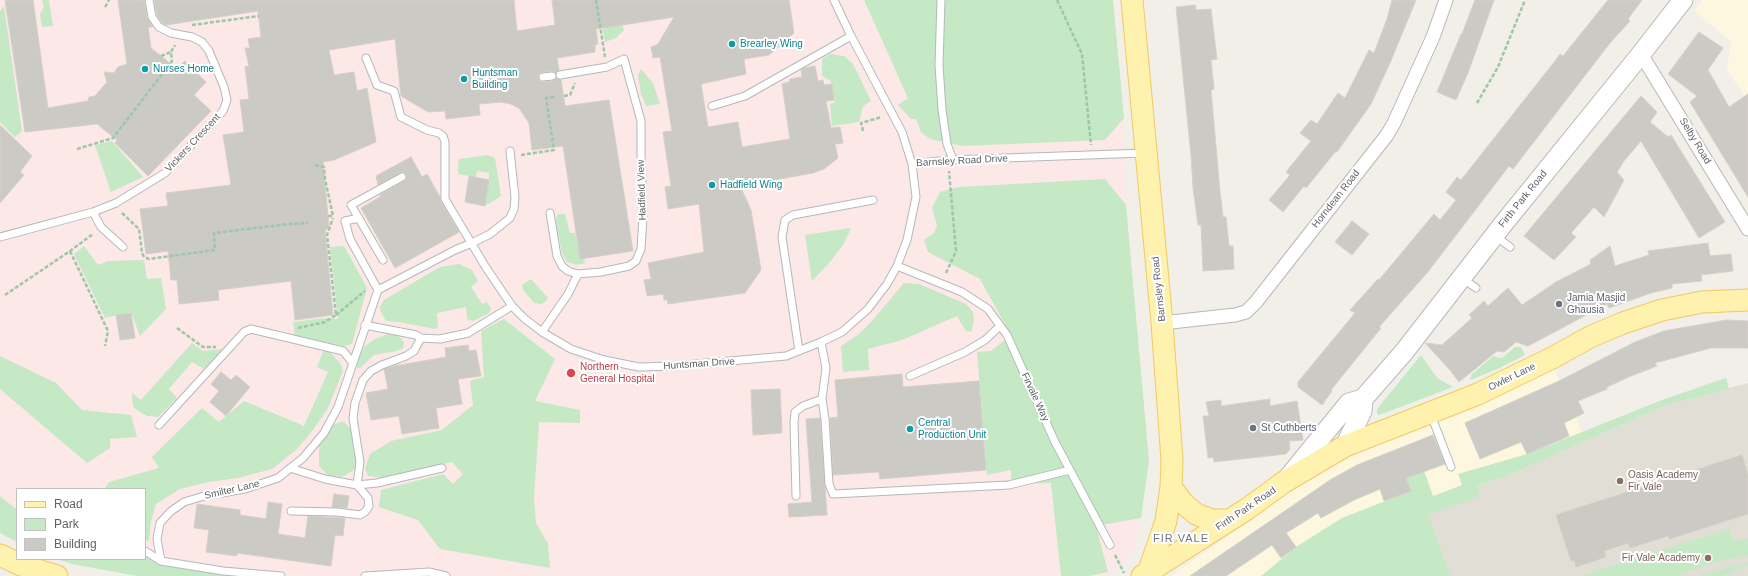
<!DOCTYPE html>
<style>
body{margin:0}
#map{position:relative;width:1748px;height:576px;overflow:hidden;background:#f1efe8;font-family:Arial,sans-serif}
canvas{display:block}
.legend{position:absolute;left:16px;top:488px;width:130px;height:72px;box-sizing:border-box;background:#fff;border:1px solid #bfc1c3;margin:0;padding:5px 7px;list-style:none;font-size:12px;color:#5f6368}
.legend li{display:flex;align-items:center;gap:8px;height:20px}
.legend b{width:20px;border:1px solid #bfc1c3}
</style>
<div id="map">
<canvas width="1748" height="576"></canvas>
<ul class="legend">
<li><b style="height:5px;background:#fff2af"></b>Road</li>
<li><b style="height:11px;background:#c5e8c5"></b>Park</li>
<li><b style="height:11px;background:#cccac5"></b>Building</li>
</ul>
</div>
<script>
const g = document.querySelector('canvas').getContext('2d');
g.lineJoin = 'round';
function fillPath(path, color) {
  g.fillStyle = color;
  g.fill(path, 'evenodd');
}
function poly(rows) {
  const path = new Path2D();
  for (const r of rows) {
    path.moveTo(r[0], r[1]);
    for (let i = 2; i < r.length; i += 2) path.lineTo(r[i], r[i + 1]);
  }
  return path;
}
function stroke(path, color, width, dash) {
  g.strokeStyle = color;
  g.lineWidth = width;
  g.lineCap = dash ? 'butt' : 'round';
  g.setLineDash(dash || []);
  g.stroke(path);
}
function drawText(font, color, halo, rows, align = 'center') {
  g.font = font + ' Arial,sans-serif';
  g.lineWidth = 4;
  g.setLineDash([]);
  g.textBaseline = 'middle';
  g.strokeStyle = halo;
  g.fillStyle = color;
  for (const [text, x, y, turn = 0] of rows) {
    g.save();
    g.translate(x, y);
    g.rotate((+turn || 0) * Math.PI / 180);
    g.textAlign = isNaN(turn) ? turn : align;
    if (halo) g.strokeText(text, 0, 0);
    g.fillText(text, 0, 0);
    g.restore();
  }
}
fillPath(poly([
 [1702,0,1748,0,1748,101,1727,70,1731,41,1694,11],
 [1553,367,1576,417,1585,441,1272,576,1171,576,1289,493,1350,457]
]), '#fef7e0');
fillPath(poly([
 [1748,383,1748,576,1272,576,1427,514,1479,496,1477,486,1507,476,1666,405]
]), '#e1ded6');
fillPath(poly([
 [0,0,1113,0,1124,118,1126,205,1149,461,1135,545,1121,566,1105,576,137,576,72,564,57,559,145,559,145,489,17,489,17,542,0,533]
]), '#fce8e6');
fillPath(poly([
 [42,0,49,0,53,26,42,27,40,14,44,7],
 [598,0,612,26,622,25,624,30,616,38,605,42],
 [864,0,1113,0,1124,118,1105,140,962,146,930,139,921,132,916,119,911,119,898,105,908,98],
 [4,6,22,131,15,137,0,122,0,11],
 [830,54,844,56,853,64,871,101,863,106,859,122,832,126,830,104,835,102,831,81,822,76,822,59],
 [641,69,653,83,660,104,646,106,641,94,638,75],
 [112,141,143,177,111,192,95,145],
 [488,155,495,158,501,196,485,206,489,180,489,173,477,171,476,177,458,174,458,164,459,159],
 [1105,179,1126,205,1149,461,1141,518,1096,526,1108,572,1088,576,1061,576,1051,483,1011,484,1011,470,987,475,977,352,991,351,1011,335,980,279,928,252,924,240,934,233,937,225,932,208,940,192,959,187],
 [558,214,565,214,570,233,575,233,580,258,584,258,585,263,577,265,567,262,562,253,557,228,556,219],
 [851,228,843,245,830,262,812,281,805,235],
 [84,246,98,265,108,261,144,260,147,279,161,278,166,309,140,336,131,312,105,318,74,254],
 [344,246,367,288,352,344,344,346,295,336,293,322,327,318,338,319,330,247],
 [459,264,472,270,478,281,471,287,482,304,487,302,491,309,489,313,473,321,467,319,466,307,437,313,438,327,435,329,399,322,386,321,381,312,380,307,384,300,440,267],
 [531,279,548,298,544,303,541,304,534,303,523,290,522,285],
 [904,283,919,284,966,304,973,312,974,321,971,332,965,330,957,316,902,340,868,349,869,370,843,372,841,346,859,334,871,322],
 [504,319,555,359,535,401,580,410,580,423,539,422,534,498,536,523,548,544,550,568,440,549,418,520,379,507,381,490,443,474,453,484,463,474,452,462,386,478,368,476,365,468,370,454,391,441,442,430,473,405,470,381,484,377,481,331],
 [388,334,397,334,404,342,403,348,397,351,374,355,360,368,355,367,364,347,373,340],
 [192,343,203,351,223,349,204,369,192,362,169,389,177,398,158,417,147,416,134,408,132,400,132,393,141,400],
 [325,347,340,363,343,371,328,408,310,434,296,450,272,469,238,478,209,482,180,489,156,504,151,521,149,541,145,540,145,489,104,489,109,482,159,468,152,457,202,408,219,422,244,401,304,426,328,372,317,367],
 [1515,347,1521,347,1525,355,1495,370,1470,380,1471,375,1491,358,1494,356,1499,358,1502,358],
 [1421,355,1437,378,1453,387,1379,415,1377,414,1377,409],
 [0,356,56,383,82,410,131,415,137,437,110,439,110,448,87,463,0,389],
 [1726,378,1729,389,1666,405,1507,476,1477,486,1480,496,1428,515,1450,576,1261,576,1296,547,1342,518,1411,491,1406,478,1424,471,1433,496,1462,485,1458,474,1527,454,1662,400],
 [343,421,352,430,357,461,354,470,342,477,328,475,319,466,319,446,331,426],
 [0,496,17,510,17,542,0,533],
 [1729,529,1733,541,1748,539,1748,555,1717,562,1675,576,1581,576],
 [145,556,161,561,281,576,137,576,72,564,57,559,145,559],
 [1748,563,1748,565,1723,576,1697,576]
]), '#c5e8c5');
const building = poly([
 [5,0,33,0,48,108,88,101,89,97,95,96,107,82,104,72,114,73,118,67,127,64,118,0,144,0,147,18,153,27,148,27,151,48,177,69,185,61,206,82,194,95,211,111,148,176,115,143,117,140,97,124,25,132,5,0],
 [154,0,514,0,517,31,555,25,552,0,789,0,794,33,769,55,744,59,746,74,701,84,708,127,738,122,742,147,790,139,782,84,789,82,790,79,802,77,801,70,804,68,815,66,818,81,823,80,824,85,832,84,834,100,826,101,831,128,840,127,843,143,835,144,838,158,824,169,813,173,757,183,742,190,751,210,761,270,745,293,668,304,667,300,664,300,663,294,647,296,644,280,651,279,648,263,704,252,699,204,668,209,665,187,671,186,663,132,672,131,660,57,653,58,651,47,658,44,674,17,596,29,598,44,595,45,595,52,557,58,559,70,556,73,552,71,542,72,538,75,539,80,541,82,553,81,556,78,561,80,565,106,609,100,633,251,580,259,563,146,532,150,529,123,519,108,511,104,501,102,479,104,480,115,446,119,445,111,428,112,401,96,395,39,329,50,334,75,354,72,357,91,367,88,376,142,334,160,323,162,329,228,325,230,333,315,295,320,291,281,218,290,219,300,179,304,177,280,171,280,168,251,146,254,140,209,168,206,166,193,231,185,223,135,244,132,240,100,249,99,245,67,249,66,245,48,250,48,248,39,261,37,258,11,166,25,162,23,157,15,154,0],
 [1392,0,1416,0,1390,63,1371,104,1337,152,1336,151,1306,188,1304,186,1283,212,1269,200,1290,175,1286,172,1311,141,1300,133,1311,120,1317,124,1338,93,1345,98,1369,50,1374,53,1387,19,1392,0],
 [1475,0,1494,0,1468,73,1456,100,1437,92,1461,34,1462,34,1475,0],
 [1608,0,1642,0,1628,19,1630,21,1610,43,1513,169,1509,166,1427,273,1379,327,1381,328,1331,390,1332,391,1322,405,1298,387,1298,382,1355,313,1350,310,1378,279,1379,280,1434,214,1440,220,1456,200,1446,192,1457,177,1461,180,1555,61,1560,54,1563,56,1608,0],
 [1195,5,1196,10,1211,9,1217,59,1211,60,1214,89,1211,90,1220,191,1223,217,1226,217,1229,246,1233,246,1234,269,1203,271,1201,225,1198,225,1193,188,1191,155,1176,7,1195,5],
 [1699,32,1723,48,1708,70,1729,107,1748,94,1748,197,1690,102,1697,96,1668,74,1699,32],
 [1641,96,1657,112,1650,122,1668,137,1671,135,1725,222,1699,238,1641,141,1624,161,1617,172,1624,180,1604,217,1594,207,1571,233,1576,237,1554,260,1524,236,1641,96],
 [0,125,32,156,20,172,24,175,0,203,0,125],
 [411,157,422,177,427,174,440,197,441,202,459,232,395,268,361,208,380,197,380,195,406,180,406,174,402,172,378,185,376,176,411,157],
 [469,176,489,180,485,206,465,202,469,176],
 [1352,221,1369,234,1352,255,1335,242,1352,221],
 [1708,243,1710,256,1731,254,1733,271,1701,275,1702,281,1672,284,1672,288,1651,293,1609,308,1607,304,1528,346,1516,342,1504,352,1497,351,1459,382,1450,370,1425,343,1442,345,1472,318,1469,315,1484,301,1488,306,1508,288,1522,305,1556,282,1591,264,1590,260,1610,246,1615,266,1649,255,1648,251,1708,243],
 [131,313,135,338,120,340,116,315,131,313],
 [1726,320,1748,321,1748,348,1711,348,1655,363,1657,366,1631,376,1607,387,1607,389,1578,401,1584,413,1564,423,1569,436,1527,454,1521,442,1480,459,1465,423,1559,381,1635,342,1664,331,1726,320],
 [468,345,469,351,476,350,481,376,458,379,462,404,436,408,439,428,402,434,399,416,371,420,366,393,388,389,384,369,394,366,446,357,445,348,468,345],
 [221,372,231,380,236,375,250,387,226,416,210,402,219,391,211,384,221,372],
 [902,374,903,387,979,381,986,470,880,479,879,472,833,475,830,418,838,417,835,380,902,374],
 [780,389,782,433,753,435,751,390,780,389],
 [1270,399,1270,406,1297,401,1303,440,1289,441,1290,449,1286,454,1214,462,1213,457,1208,458,1203,416,1209,416,1206,402,1221,400,1221,406,1270,399],
 [820,418,827,515,789,517,788,504,812,502,806,419,820,418],
 [1433,435,1445,464,1406,478,1411,491,1384,501,1380,489,1354,500,1321,518,1318,513,1286,533,1296,547,1281,558,1272,545,1226,576,1190,576,1330,480,1357,465,1433,435],
 [1742,455,1748,475,1748,514,1669,539,1668,536,1630,548,1628,543,1604,551,1606,557,1576,567,1574,560,1571,561,1556,515,1742,455],
 [334,494,349,496,347,508,332,507,334,494],
 [268,502,282,504,278,534,305,538,308,516,345,518,343,536,335,535,331,566,237,553,237,556,206,552,209,530,194,528,197,504,240,510,240,515,266,519,268,502]
]);
fillPath(building, '#cccac5');
stroke(building, '#d6d1c6', 1);
const lane = poly([
 [834,0,851,36,902,132,912,164,949,160,1144,153],
 [941,0,939,65,942,110,947,144,953,160],
 [366,58,377,85,394,91,401,117,427,130,439,133,443,136,445,142,445,199,485,266,512,306,525,319,542,332,571,349,604,360,639,367,674,366,786,356,821,342,842,332,868,309,887,284,897,266,907,240,916,197,912,164],
 [543,77,552,76],
 [712,106,745,96,851,36],
 [93,212,101,227,123,247],
 [550,213,557,256,562,266,568,271,578,274],
 [359,218,345,221,350,239,378,290,455,250,472,243,490,234,510,218,514,209,515,197,510,151],
 [1494,235,1510,247],
 [0,237,93,212,116,203,165,173,223,111,227,100,224,87,209,51,202,42,192,37,171,33,159,27,152,17,149,0],
 [383,260,351,205,402,177],
 [897,266,962,292,988,309,1007,335,1055,442,1110,545],
 [1462,278,1476,288],
 [365,325,416,335,421,338,440,339,468,333,512,306],
 [542,332,568,294,578,274,601,272,629,266,636,261,641,249,643,217,641,153,641,121,624,59,607,67,560,75],
 [421,338,414,351,406,356,382,365,371,371,363,380,355,403,353,418,360,462,357,485,377,483,442,468],
 [821,342,826,368,822,399,825,419,829,484,833,494,1009,485,1070,470],
 [799,351,782,237,785,220,793,215,873,200],
 [910,376,965,352,985,340,1000,326],
 [1431,415,1451,467],
 [159,425,244,332,251,329,343,351,353,363],
 [290,468,325,479,357,485,368,498,369,506,365,512,360,515,337,512,291,511],
 [796,496,794,423,795,412,803,406,822,399],
 [145,551,161,561],
 [281,576,223,571,161,561,157,539,160,523,170,512,184,502,204,496,245,489,278,478,303,458,324,433,338,407,378,290],
 [365,576,429,572,446,576]
]);
const street = poly([
 [1641,54,1748,229],
 [1162,323,1235,315,1246,312,1256,302,1387,135,1394,123,1433,37,1446,0]
]);
const secondary = poly([
 [1345,446,1362,411,1363,399],
 [1288,478,1349,403,1363,399,1404,352,1504,223,1641,54,1683,0]
]);
const primary = poly([
 [1132,0,1162,323,1172,460,1171,487,1166,521,1147,576],
 [1171,487,1183,503,1196,514,1212,520,1230,520],
 [0,555,21,565,57,576],
 [1142,576,1247,509,1284,482,1345,446,1478,394,1552,358,1592,336,1623,323,1662,310,1702,302,1748,300]
]);
stroke(lane, '#b5b8bc', 9);
stroke(street, '#b5b8bc', 15);
stroke(secondary, '#b6babf', 21);
stroke(primary, '#f2c960', 23);
stroke(poly([
 [596,0,605,57],
 [1057,0,1082,54,1091,145],
 [105,7,109,0],
 [192,25,259,16],
 [161,56,171,52],
 [564,96,570,95,575,83],
 [1477,103,1498,67,1525,0],
 [863,131,861,123,882,117],
 [77,149,113,138,172,61,171,52,175,45],
 [521,155,554,150,546,98,555,97],
 [315,165,324,167,325,179,333,216,328,216],
 [122,213,139,229,142,253,144,257,149,259,215,250,214,233,289,224,308,223],
 [70,251,108,331,105,346],
 [946,273,956,251,949,171],
 [5,295,70,251,93,234],
 [336,315,365,291],
 [177,328,203,347,216,347],
 [298,328,325,322,336,315,327,235,333,218],
 [1115,555,1124,573]
]), '#9cc7a9', 2.5, [4, 2]);
stroke(lane, '#fff', 7);
stroke(street, '#fff', 13);
stroke(secondary, '#fff', 19);
stroke(primary, '#fff2af', 21);
for (const [x, y, r, color] of [
 [732,44,4,"#0f9aa8"],
 [145,69,4,"#0f9aa8"],
 [464,79,4,"#0f9aa8"],
 [712,185,4,"#0f9aa8"],
 [1559,304,4,"#6b7280"],
 [571,373,5,"#e0444e"],
 [1253,428,4,"#6b7280"],
 [910,429,4,"#0f9aa8"],
 [1620,481,4,"#8d6e63"],
 [1708,558,4,"#8d6e63"]
]) {
  const dot = new Path2D();
  dot.arc(x, y, r, 0, 2 * Math.PI);
  g.fillStyle = color;
  g.fill(dot);
  stroke(dot, '#fff', 1.5);
}
drawText('10px', '#0d838f', '#fff', [
 ["Brearley Wing",740,44],
 ["Nurses Home",153,69],
 ["Huntsman",472,73],
 ["Building",472,85],
 ["Hadfield Wing",720,185],
 ["Central",918,423],
 ["Production Unit",918,435]
], 'left');
drawText('10px', '#5f6368', '#fff', [
 ["Selby Road",1695,141,59],
 ["Vickers Crescent",193,143,-47],
 ["Barnsley Road Drive",962,161,-3],
 ["Hadfield View",642,190,-92],
 ["Horndean Road",1336,199,-52],
 ["Firth Park Road",1523,199,-51],
 ["Barnsley Road",1159,289,-96],
 ["Huntsman Drive",699,364,-4],
 ["Owler Lane",1512,377,-26],
 ["Firvale Way",1035,397,65],
 ["Smilter Lane",232,490,-13],
 ["Firth Park Road",1246,509,-34]
]);
drawText('10px', '#5b616d', '#fff', [
 ["Jamia Masjid",1567,298],
 ["Ghausia",1567,310],
 ["St Cuthberts",1261,428]
], 'left');
drawText('10px', '#be3a42', '#fff', [
 ["Northern",580,367],
 ["General Hospital",580,379]
], 'left');
drawText('10px', '#785e54', '#fff', [
 ["Oasis Academy",1628,475],
 ["Fir Vale",1628,487],
 ["Fir Vale Academy",1700,558,"right"]
], 'left');
g.letterSpacing = '1px';
drawText('11px', '#70757a', '#fff', [
 ["FIR VALE",1181,539]
]);
g.letterSpacing = '0px';
</script>
